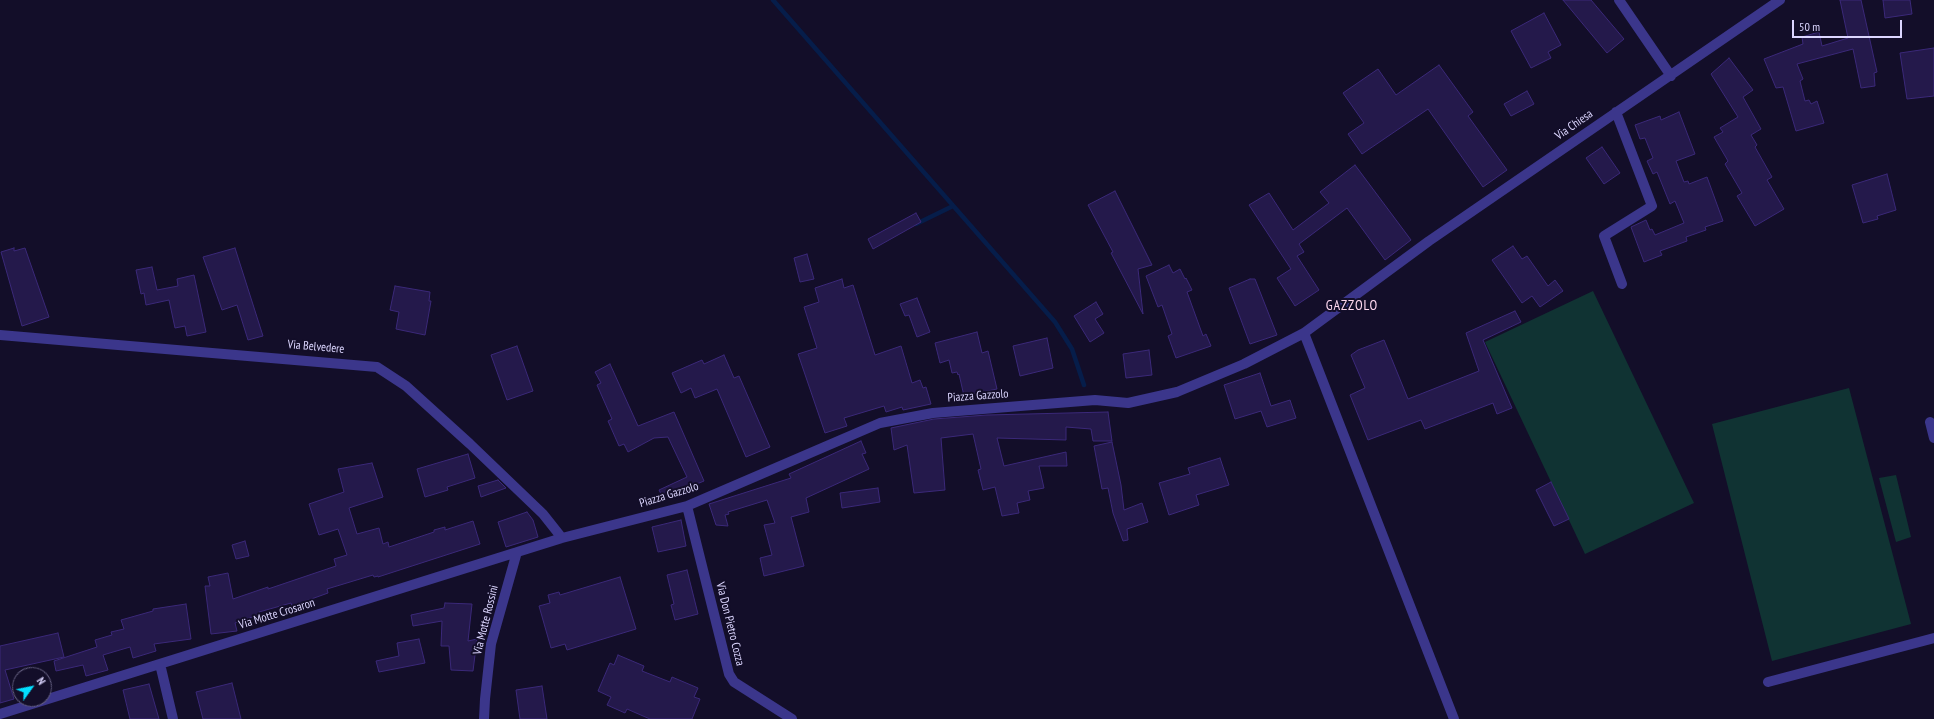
<!DOCTYPE html>
<style>
body{margin:0}
#map{position:relative;width:1934px;height:719px;overflow:hidden;background:#130e29;font-family:"PT Sans Narrow",sans-serif}
canvas{display:block}
.north{position:absolute;left:12px;top:667px;width:40px;height:40px;box-sizing:border-box;background:#130e29;border:1px solid #635e7f;border-radius:50%;rotate:57deg;font-size:11px;font-weight:700;line-height:16px;text-align:center;color:#dcd6ff}
.north::after{content:'';display:block;margin:auto;width:14px;height:18px;background:#02dfff;clip-path:polygon(50% 0,100% 100%,50% 72%,0 100%)}
.scale{position:absolute;left:1792px;top:20px;width:110px;height:18px;box-sizing:border-box;border:2px solid #dcd6ff;border-top:0;padding-left:5px;font-size:12px;line-height:14px;white-space:nowrap;color:#dcd6ff;-webkit-text-stroke:3px #130e29;paint-order:stroke}
</style>
<div id="map">
<canvas width="1934" height="719"></canvas>
<div class="north">N</div>
<div class="scale">50 m</div>
</div>
<script>
const g = document.querySelector('canvas').getContext('2d');
g.lineJoin = 'round';
function fillPath(path, color) {
  g.fillStyle = color;
  g.fill(path, 'evenodd');
}
function poly(rows) {
  const path = new Path2D();
  for (const r of rows) {
    path.moveTo(r[0], r[1]);
    for (let i = 2; i < r.length; i += 2) path.lineTo(r[i], r[i + 1]);
  }
  return path;
}
function stroke(path, color, width, dash) {
  g.strokeStyle = color;
  g.lineWidth = width;
  g.lineCap = dash ? 'butt' : 'round';
  g.setLineDash(dash || []);
  g.stroke(path);
}
function drawText(font, color, halo, rows, align = 'center') {
  g.font = font + ' "PT Sans Narrow",sans-serif';
  g.lineWidth = 4;
  g.setLineDash([]);
  g.textBaseline = 'middle';
  g.strokeStyle = halo;
  g.fillStyle = color;
  for (const [text, x, y, turn = 0] of rows) {
    g.save();
    g.translate(x, y);
    g.rotate((+turn || 0) * Math.PI / 180);
    g.textAlign = isNaN(turn) ? turn : align;
    if (halo) g.strokeText(text, 0, 0);
    g.fillText(text, 0, 0);
    g.restore();
  }
}
fillPath(poly([
 [1593,291,1694,503,1585,554,1485,342],
 [1849,388,1911,624,1772,661,1712,424],
 [1896,475,1911,537,1896,542,1879,478]
]), '#103333');
stroke(poly([
 [773,0,1055,322,1072,349,1084,385],
 [916,224,953,206]
]), '#061d4a', 4.5);
const building = poly([
 [1563,0,1591,0,1624,39,1607,53,1563,0],
 [1840,0,1861,0,1877,72,1874,73,1875,86,1861,88,1853,49,1797,64,1803,79,1800,81,1805,101,1809,100,1811,104,1817,101,1824,123,1796,131,1783,87,1776,88,1764,59,1803,44,1802,37,1819,32,1822,46,1848,38,1840,0],
 [1883,0,1910,0,1912,14,1885,18,1883,0],
 [1544,13,1561,45,1548,52,1551,58,1531,68,1511,31,1544,13],
 [1934,48,1934,96,1907,99,1900,53,1934,48],
 [1729,58,1753,90,1743,97,1761,129,1751,135,1757,145,1755,147,1772,177,1767,180,1784,209,1755,226,1737,196,1742,193,1725,164,1728,161,1714,137,1723,132,1720,128,1738,117,1711,74,1729,58],
 [1439,65,1473,112,1468,116,1507,170,1483,187,1428,109,1362,154,1348,134,1364,123,1343,93,1378,69,1396,95,1439,65],
 [1527,91,1534,104,1511,116,1504,104,1527,91],
 [1679,112,1695,154,1676,161,1684,182,1688,181,1689,184,1707,177,1723,221,1705,227,1706,230,1686,237,1687,241,1660,251,1662,255,1644,262,1631,227,1646,220,1650,230,1652,229,1655,235,1684,223,1675,201,1670,204,1657,172,1653,174,1647,161,1653,158,1645,138,1640,139,1635,125,1660,116,1661,120,1679,112],
 [1602,147,1620,173,1604,184,1586,158,1602,147],
 [1355,165,1411,240,1385,260,1347,208,1299,244,1304,252,1297,256,1319,290,1295,306,1277,278,1291,269,1249,205,1269,193,1293,230,1329,203,1320,192,1355,165],
 [1887,174,1896,210,1877,216,1878,219,1863,223,1852,185,1887,174],
 [1115,191,1152,265,1138,269,1143,314,1111,253,1113,252,1088,205,1115,191],
 [916,213,921,222,873,249,868,239,916,213],
 [1513,246,1522,259,1527,256,1548,286,1555,280,1563,291,1540,307,1532,296,1522,303,1492,260,1513,246],
 [14,248,14,251,25,248,49,317,22,326,1,252,14,248],
 [235,248,263,336,248,340,237,305,222,310,203,257,235,248],
 [807,254,814,279,800,282,794,258,807,254],
 [1169,265,1173,273,1180,269,1185,279,1186,278,1192,290,1187,292,1203,336,1206,334,1211,346,1176,358,1168,336,1172,334,1162,305,1158,307,1146,276,1169,265],
 [152,267,157,290,178,286,177,279,194,275,206,332,187,336,185,326,175,328,169,300,146,305,144,293,141,294,136,270,152,267],
 [842,279,844,288,853,285,875,355,901,346,912,383,920,380,923,388,926,387,931,404,903,410,902,407,886,412,884,406,844,418,847,426,825,433,798,354,817,348,804,307,819,302,815,288,842,279],
 [1250,279,1255,279,1277,335,1250,344,1229,288,1250,279],
 [395,286,430,292,429,301,431,301,425,335,396,329,399,312,390,310,395,286],
 [917,298,930,332,917,337,909,315,905,316,900,304,917,298],
 [1096,302,1103,314,1095,319,1104,333,1090,342,1074,316,1096,302],
 [1515,311,1521,322,1483,340,1512,408,1497,414,1493,403,1425,429,1421,420,1368,440,1350,395,1365,388,1351,355,1358,350,1384,340,1408,399,1479,371,1466,333,1515,311],
 [977,332,982,353,988,351,997,389,964,396,959,374,958,375,957,372,952,373,949,360,940,363,935,343,977,332],
 [1047,338,1053,368,1020,376,1013,346,1047,338],
 [517,346,533,391,507,400,491,355,517,346],
 [1149,350,1152,375,1126,378,1123,354,1149,350],
 [724,355,734,378,739,376,770,447,746,457,717,389,695,398,691,388,681,393,672,373,702,360,704,364,724,355],
 [610,364,638,426,674,412,704,481,663,498,659,490,687,477,668,437,654,438,628,452,624,444,619,446,608,421,612,419,597,385,601,383,595,372,610,364],
 [1260,373,1271,406,1290,400,1296,418,1267,427,1261,411,1235,419,1224,385,1260,373],
 [1108,412,1112,441,1093,441,1091,429,1066,427,1066,440,997,438,1004,466,1066,452,1067,466,1039,466,1044,488,1028,491,1030,500,1017,503,1019,513,1002,516,995,487,983,490,978,470,981,469,973,434,941,438,945,490,914,493,907,445,894,450,891,428,934,419,987,415,1108,412],
 [861,441,866,453,862,454,869,469,806,498,809,512,791,517,804,566,764,576,760,558,772,555,764,525,775,523,767,500,728,512,729,514,725,515,728,526,716,525,709,504,791,478,789,474,861,441],
 [1112,442,1121,485,1124,510,1142,503,1148,522,1127,529,1128,540,1123,541,1113,513,1108,488,1102,489,1094,446,1112,442],
 [468,454,475,478,447,487,448,490,425,497,417,469,468,454],
 [1220,458,1229,485,1196,495,1199,505,1169,515,1159,483,1190,474,1188,468,1220,458],
 [372,463,383,497,349,508,357,534,379,528,383,544,388,542,389,547,434,532,434,530,445,527,445,530,473,521,480,544,378,577,378,576,374,577,373,575,327,589,328,593,292,606,291,603,259,612,261,614,235,623,237,631,211,634,205,586,210,586,208,577,228,573,233,599,268,587,268,589,336,566,334,559,347,555,338,529,319,535,309,504,344,492,338,469,372,463],
 [498,480,506,488,481,497,478,486,498,480],
 [1551,482,1569,519,1554,526,1536,490,1551,482],
 [878,488,880,502,842,508,840,493,878,488],
 [527,512,533,520,538,537,506,547,498,522,527,512],
 [681,520,686,546,658,552,652,527,681,520],
 [245,541,249,556,236,559,232,545,245,541],
 [687,570,698,614,675,620,671,605,674,604,667,575,687,570],
 [620,577,636,629,567,650,565,644,551,648,539,606,550,603,548,595,559,592,560,595,620,577],
 [445,603,472,604,468,641,477,639,473,671,451,670,449,646,441,646,442,621,413,626,411,615,444,608,445,603],
 [186,604,191,639,154,644,156,651,133,658,130,647,103,655,108,670,86,676,83,665,56,671,54,661,97,647,95,640,112,635,111,632,124,629,121,620,153,611,153,609,186,604],
 [58,633,64,657,5,670,14,699,0,703,0,646,58,633],
 [419,639,425,663,379,672,376,661,399,656,397,643,419,639],
 [618,655,644,666,642,671,670,682,672,677,698,688,694,697,700,699,692,719,650,719,627,709,625,713,607,705,611,697,598,691,610,663,614,665,618,655],
 [232,683,241,719,203,719,196,692,232,683],
 [149,684,159,719,130,719,123,690,149,684],
 [542,686,547,719,520,719,516,690,542,686]
]);
fillPath(building, '#24194b');
stroke(building, '#3b2979', 1);
stroke(poly([
 [1619,0,1671,76],
 [1616,112,1652,206,1604,236,1622,284],
 [1304,333,1454,719],
 [0,335,377,367,406,386,470,444,543,514,562,538],
 [1930,422,1934,438],
 [687,506,729,674,734,682,792,719],
 [160,664,173,719],
 [1768,682,1934,638],
 [0,714,562,538,687,506,880,423,933,413,1095,400,1128,403,1177,392,1244,364,1304,333,1429,241,1780,0],
 [484,719,485,699,491,644,517,552]
]), '#3b368b', 10);
drawText('12px', '#dcd6ff', '#130e29', [
 ["Via Chiesa",1574,125,-35],
 ["Via Belvedere",316,347,5],
 ["Piazza Gazzolo",978,396,-4],
 ["Piazza Gazzolo",669,495,-17],
 ["Via Motte Crosaron",277,614,-17],
 ["Via Motte Rossini",486,620,-76],
 ["Via Don Pietro Cozza",730,624,76]
]);
g.letterSpacing = '1px';
drawText('14px', '#ffd8f0', '#130e29', [
 ["GAZZOLO",1352,306]
]);
g.letterSpacing = '0px';
</script>
